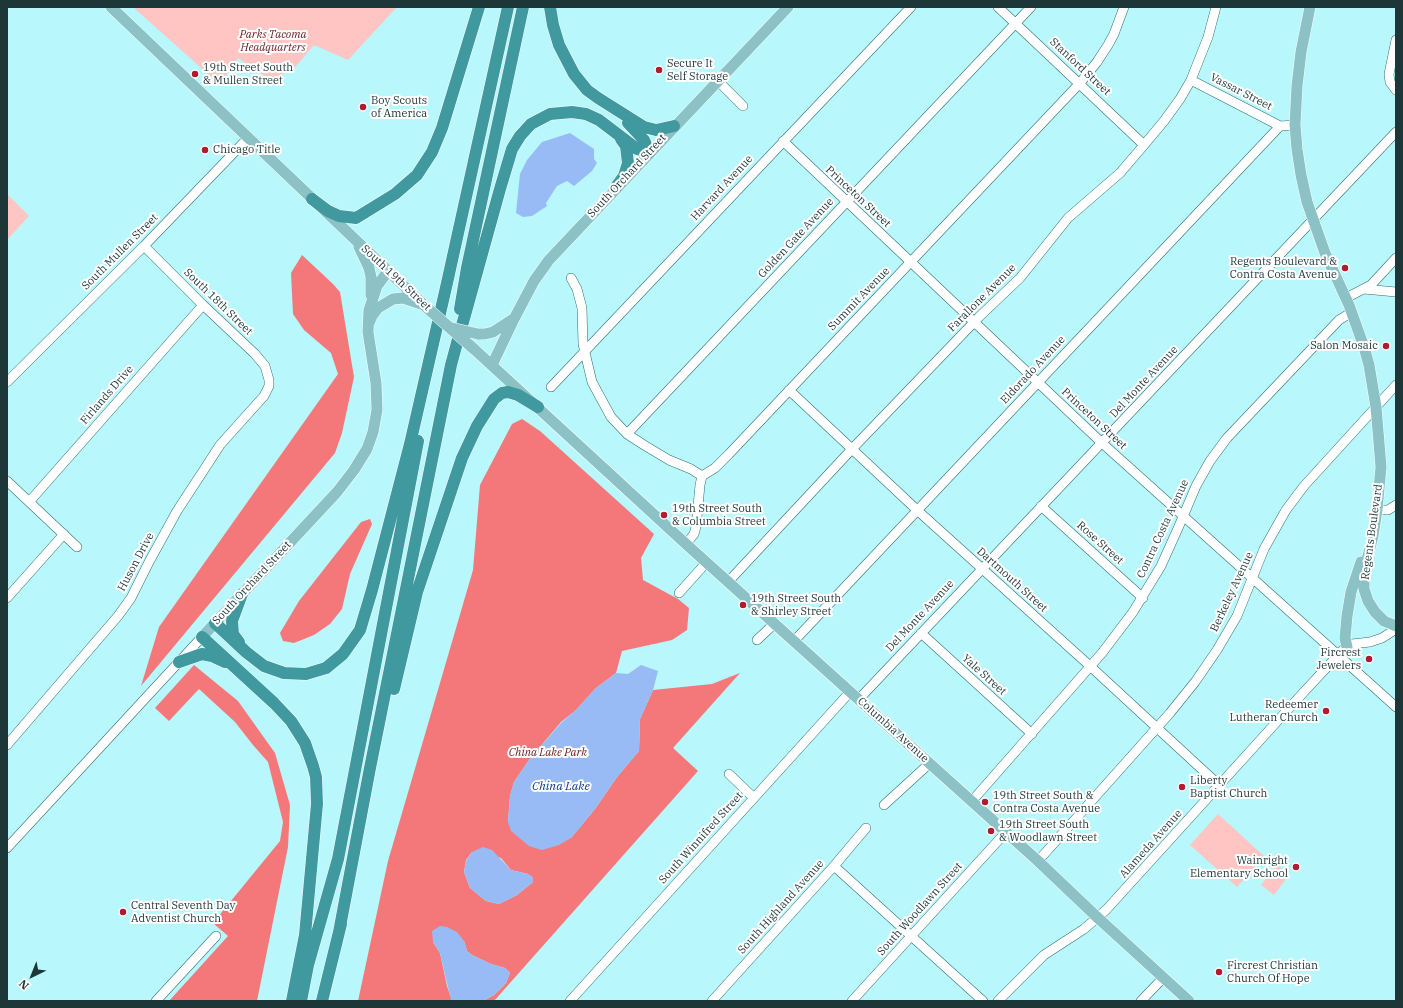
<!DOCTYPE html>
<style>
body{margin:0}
#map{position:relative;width:1403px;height:1008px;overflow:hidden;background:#b8f7fb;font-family:"IBM Plex Serif",serif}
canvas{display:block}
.frame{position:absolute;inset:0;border:8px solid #1d3638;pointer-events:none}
.north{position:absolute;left:12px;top:956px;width:40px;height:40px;-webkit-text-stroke:3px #fff;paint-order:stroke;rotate:223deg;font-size:11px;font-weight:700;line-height:16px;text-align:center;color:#1d3638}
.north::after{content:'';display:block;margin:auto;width:14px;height:18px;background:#1d3638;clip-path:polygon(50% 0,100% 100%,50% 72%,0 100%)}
</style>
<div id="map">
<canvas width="1403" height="1008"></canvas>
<div class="frame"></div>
<div class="north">N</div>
</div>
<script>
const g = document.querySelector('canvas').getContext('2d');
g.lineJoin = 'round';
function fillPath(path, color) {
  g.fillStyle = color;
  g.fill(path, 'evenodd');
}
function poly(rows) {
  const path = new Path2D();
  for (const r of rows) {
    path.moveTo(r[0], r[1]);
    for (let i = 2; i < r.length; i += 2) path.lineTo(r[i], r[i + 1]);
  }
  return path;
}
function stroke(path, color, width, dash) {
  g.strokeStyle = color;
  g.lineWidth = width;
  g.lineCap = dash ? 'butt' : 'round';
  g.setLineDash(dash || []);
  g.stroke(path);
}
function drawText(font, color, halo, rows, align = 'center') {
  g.font = font + ' "IBM Plex Serif",serif';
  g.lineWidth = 4;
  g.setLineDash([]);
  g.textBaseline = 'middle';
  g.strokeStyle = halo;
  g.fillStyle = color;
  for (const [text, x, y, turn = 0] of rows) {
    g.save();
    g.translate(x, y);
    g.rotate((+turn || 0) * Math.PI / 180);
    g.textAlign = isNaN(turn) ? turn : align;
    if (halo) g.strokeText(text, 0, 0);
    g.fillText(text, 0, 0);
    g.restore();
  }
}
fillPath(poly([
 [133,7,397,7,348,60,314,45,296,66,272,81,238,58,219,84],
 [7,194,29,216,7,240],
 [1218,814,1264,856,1237,887,1190,845],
 [1277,865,1289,875,1274,895,1261,885]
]), '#ffc5c3');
fillPath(poly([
 [302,255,333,284,340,292,354,377,342,433,335,453,141,686,159,627,338,374,331,353,304,330,293,314,291,273],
 [522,419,540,431,654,534,641,558,643,580,678,599,689,608,687,630,672,640,622,651,616,673,596,688,575,711,561,722,529,760,514,782,510,796,508,822,571,838,595,809,617,777,639,751,640,719,653,690,712,684,740,673,673,748,698,771,494,1001,483,1001,494,995,506,983,510,973,505,968,491,964,472,955,467,951,464,941,433,942,440,953,447,986,452,1001,358,1001,388,861,473,570,480,485,512,424],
 [472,852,501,858,511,870,528,874,533,882,517,895,499,904,486,901,470,888,464,872,466,860],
 [370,519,372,524,350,574,342,609,330,624,314,635,294,643,283,641,280,633,299,601,361,522],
 [194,665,238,701,275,753,290,805,288,847,257,1001,169,1001,228,936,213,923,280,841,283,822,268,762,253,745,235,722,199,689,169,721,155,708]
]), '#f47879');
fillPath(poly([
 [570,133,594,149,594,159,597,163,592,171,574,186,567,181,557,186,546,203,547,206,532,216,523,217,516,213,520,174,527,160,542,142],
 [641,665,658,671,653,690,640,719,639,751,617,777,595,809,571,838,559,845,542,850,529,846,511,831,508,822,510,796,514,782,529,760,561,723,575,711,596,688,616,673,628,674],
 [483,847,492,850,511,870,528,874,533,877,533,882,517,895,499,904,486,901,470,888,464,872,466,861,472,852],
 [440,926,447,927,457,932,464,941,467,951,472,955,491,964,505,968,510,973,506,983,494,995,483,1001,451,1000,440,953,433,942,432,931]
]), '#99bbf5');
const minor = poly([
 [998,7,1144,145],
 [1396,40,1389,74,1390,82,1396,90],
 [1191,80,1280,126],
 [722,85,743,106],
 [783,141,1102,443,1396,707],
 [571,278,577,289,582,308,583,344,592,382,611,417,627,434,644,445,669,460,691,469,702,476],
 [1364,289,1396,292],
 [1346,298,1371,285,1396,258],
 [7,382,144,246,248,138],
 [551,387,911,7],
 [789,390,917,510,1090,666,1220,786],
 [627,434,1031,7],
 [7,481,77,547],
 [29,502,203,305],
 [1041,506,1143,598],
 [1377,510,1388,510,1396,505],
 [686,544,694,534,696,527,700,485,702,476,715,468,729,454,1080,83,1097,62,1108,45,1114,34,1124,7],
 [728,582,852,449,979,317,1020,278,1068,218,1120,173,1144,145,1164,121,1180,99,1191,80,1208,37,1216,7],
 [679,593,706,563],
 [7,598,64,534],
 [921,633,1032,734],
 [757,640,774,624],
 [794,641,1280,126,1295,125],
 [859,699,1396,132],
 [7,745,118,616,131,598,149,562,177,511,209,462,220,445,264,396,269,386,269,380,265,366,255,354,203,305,144,246],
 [729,774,754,798],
 [972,801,1102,653,1133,612,1161,566,1179,526,1196,486,1210,461,1227,438,1339,320,1352,312],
 [884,805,930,763],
 [7,848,202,637],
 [1038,861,1170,713,1195,682,1217,650,1237,616,1264,549,1286,510,1304,486,1396,385],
 [834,866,983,1001],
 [156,1001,216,936],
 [570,1001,850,692],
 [712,1001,834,866,866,828],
 [852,1001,1006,832],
 [998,1001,1044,955,1084,929,1106,910,1302,694,1343,650,1352,644,1370,642,1382,638,1396,629],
 [1141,1001,1163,978]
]);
const major = poly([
 [111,7,426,307],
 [1310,7,1301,52,1297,86,1295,125,1297,149,1301,175,1307,202,1325,253,1349,305,1364,347,1369,365,1376,407,1381,467,1377,510,1373,536,1364,572,1364,589,1368,601,1375,612,1384,621,1396,626],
 [359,247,369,268,371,277,371,295],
 [369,323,372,316,378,308,393,299,403,298,421,304],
 [478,334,485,334,493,332,513,319],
 [474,349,686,544,1038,861,1098,918,1189,1001],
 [492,365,514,319,534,281,549,260,788,7],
 [202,637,337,492,354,470,367,449,373,432,377,410,376,383,368,332,369,310,377,286,388,271],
 [1347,647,1345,638,1347,616,1351,592,1361,562]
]);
const highway = poly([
 [550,7,553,25,559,45,574,74,587,90,598,98,644,127,656,130,674,126],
 [628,123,644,140,649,152],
 [616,187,624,176,628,163,626,146,621,139],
 [312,199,328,211,339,216,356,218,395,194,417,175,432,152,442,128,479,7],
 [460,309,467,268,523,7],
 [215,623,246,652,264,666,284,673,306,674,326,668,343,654,360,630,372,590,410,444,447,283,508,7],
 [202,637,274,703,291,721,305,743,313,766,316,777,317,804,305,935,292,1001],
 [239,642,233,634,232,621,242,594],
 [179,662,202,654,212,656,225,662],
 [394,689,417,592,462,458,477,426,494,399,502,393,508,392,518,395,538,407],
 [339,932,370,768,451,365,458,339,465,315,500,189,512,149,520,136,531,124,550,114,572,112,586,114,599,120,637,149,649,152],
 [301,1001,308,965,338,859,418,441],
 [322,1001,341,924]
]);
stroke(minor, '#306d71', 10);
stroke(major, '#fff', 12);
stroke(highway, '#fff', 13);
stroke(minor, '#fff', 9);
stroke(major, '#8cc2c5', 11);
stroke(highway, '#40999f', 12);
const majorBridge = poly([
 [426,307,474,349],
 [452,328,478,334]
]);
stroke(majorBridge, '#fff', 12, []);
stroke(majorBridge, '#8cc2c5', 11);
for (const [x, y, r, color] of [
 [659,70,4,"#af1b2f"],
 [195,74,4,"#af1b2f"],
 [363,107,4,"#af1b2f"],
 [205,150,4,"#af1b2f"],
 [1345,268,4,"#af1b2f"],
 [1386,346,4,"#af1b2f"],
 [664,515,4,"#af1b2f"],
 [743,605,4,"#af1b2f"],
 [1369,659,4,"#af1b2f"],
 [1326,711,4,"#af1b2f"],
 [1182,787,4,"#af1b2f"],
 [985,802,4,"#af1b2f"],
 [991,831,4,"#af1b2f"],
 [1296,867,4,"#af1b2f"],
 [123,912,4,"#af1b2f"],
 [1219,972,4,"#af1b2f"]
]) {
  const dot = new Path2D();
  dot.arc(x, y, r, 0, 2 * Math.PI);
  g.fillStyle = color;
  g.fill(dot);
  stroke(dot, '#fff', 1.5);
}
drawText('italic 11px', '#691b21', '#fff', [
 ["Parks Tacoma",273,35],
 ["Headquarters",273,48],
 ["China Lake Park",548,753]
]);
drawText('11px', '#1d3638', '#fff', [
 ["Secure It",667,64],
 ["Self Storage",667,77],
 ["19th Street South",203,68],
 ["& Mullen Street",203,81],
 ["Boy Scouts",371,101],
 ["of America",371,114],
 ["Chicago Title",213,150],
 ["Regents Boulevard &",1337,262,"right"],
 ["Contra Costa Avenue",1337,275,"right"],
 ["Salon Mosaic",1378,346,"right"],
 ["19th Street South",672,509],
 ["& Columbia Street",672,522],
 ["19th Street South",751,599],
 ["& Shirley Street",751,612],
 ["Fircrest",1361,653,"right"],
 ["Jewelers",1361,666,"right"],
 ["Redeemer",1318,705,"right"],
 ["Lutheran Church",1318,718,"right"],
 ["Liberty",1190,781],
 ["Baptist Church",1190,794],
 ["19th Street South &",993,796],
 ["Contra Costa Avenue",993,809],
 ["19th Street South",999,825],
 ["& Woodlawn Street",999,838],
 ["Wainright",1288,861,"right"],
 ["Elementary School",1288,874,"right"],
 ["Central Seventh Day",131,906],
 ["Adventist Church",131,919],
 ["Fircrest Christian",1227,966],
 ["Church Of Hope",1227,979]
], 'left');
drawText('11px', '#1d3638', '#fff', [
 ["Stanford Street",1080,67,43],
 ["Vassar Street",1241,92,27],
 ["South Orchard Street",627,176,-47],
 ["Harvard Avenue",722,188,-47],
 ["Princeton Street",858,197,43],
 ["Golden Gate Avenue",796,238,-47],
 ["South Mullen Street",120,252,-45],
 ["South 19th Street",396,278,43],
 ["Farallone Avenue",982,298,-45],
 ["Summit Avenue",859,299,-46],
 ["South 18th Street",218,302,44],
 ["Eldorado Avenue",1033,370,-47],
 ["Del Monte Avenue",1144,382,-47],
 ["Firlands Drive",107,395,-49],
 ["Princeton Street",1094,419,43],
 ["Contra Costa Avenue",1163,529,-65],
 ["Regents Boulevard",1372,532,-82],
 ["Rose Street",1100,543,42],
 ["Huson Drive",136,562,-62],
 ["Dartmouth Street",1012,580,42],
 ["South Orchard Street",252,583,-47],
 ["Berkeley Avenue",1232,592,-65],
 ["Del Monte Avenue",920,616,-47],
 ["Yale Street",984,675,42],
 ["Columbia Avenue",893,730,42],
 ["South Winnifred Street",701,838,-48],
 ["Alameda Avenue",1151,844,-48],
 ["South Highland Avenue",781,907,-48],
 ["South Woodlawn Street",920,909,-48]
]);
drawText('italic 12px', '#0c3a8c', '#fff', [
 ["China Lake",561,787]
]);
</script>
